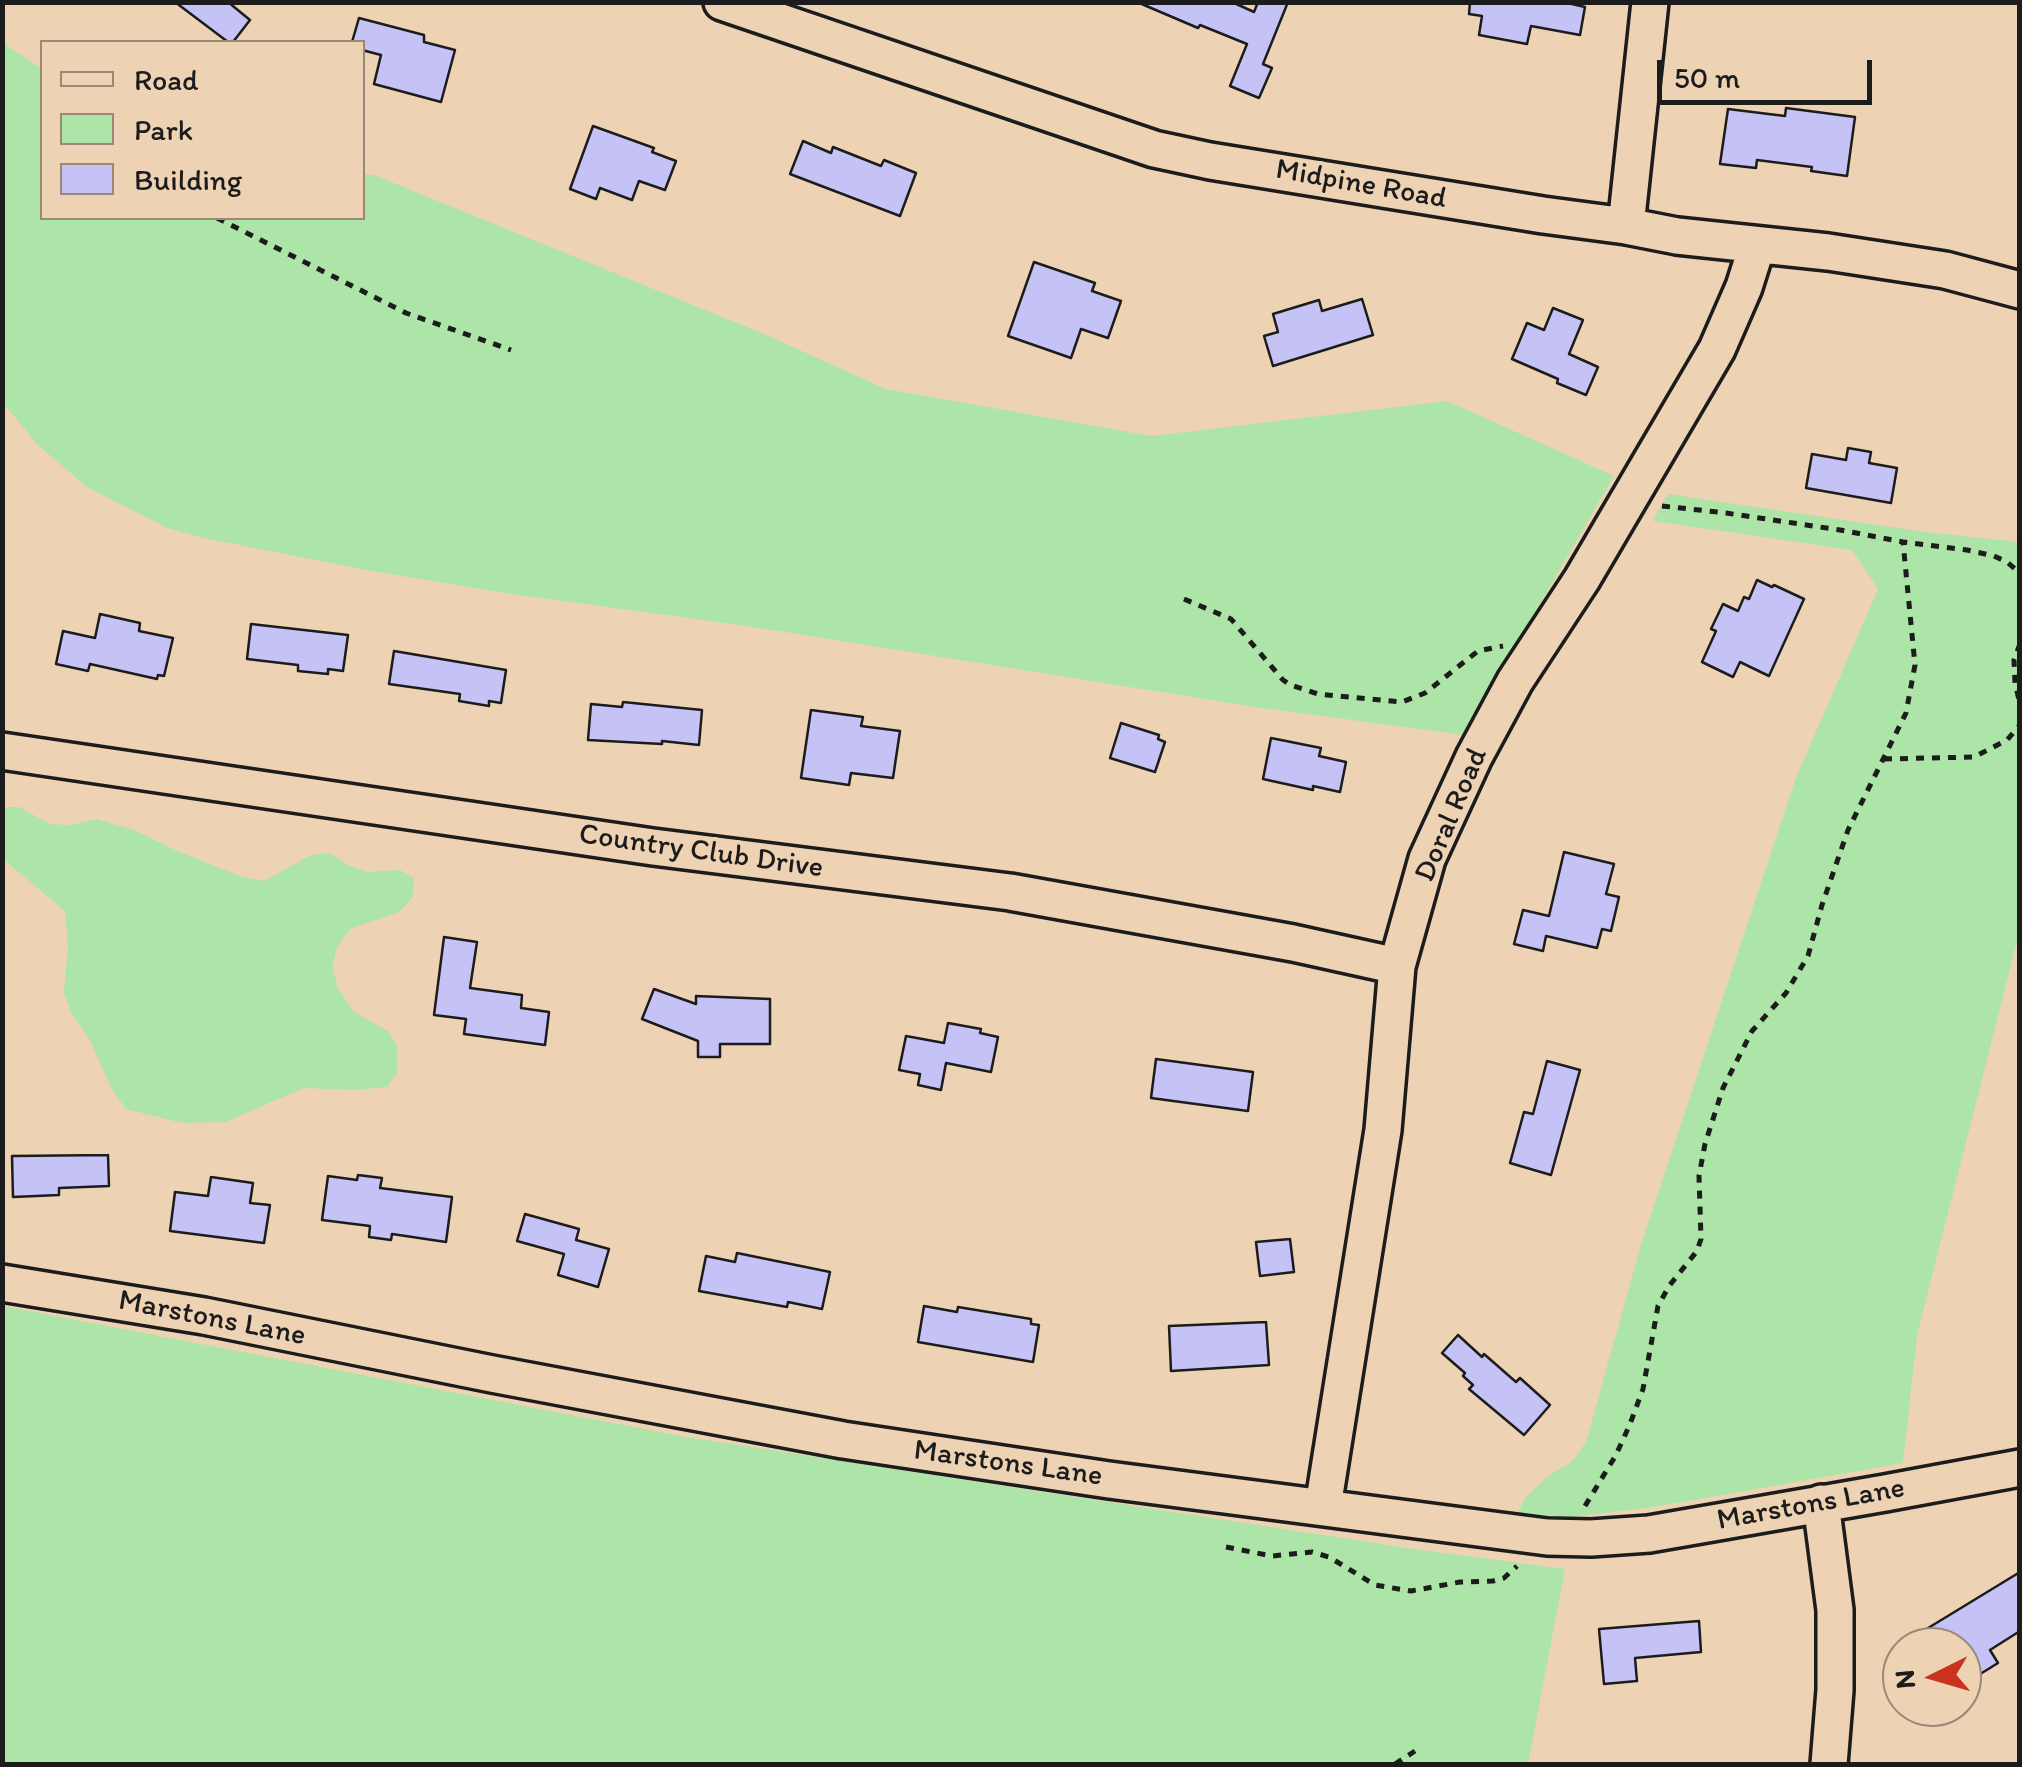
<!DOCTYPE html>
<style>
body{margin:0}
#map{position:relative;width:2022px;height:1767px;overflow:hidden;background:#eed2b4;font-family:Itim,sans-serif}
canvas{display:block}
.frame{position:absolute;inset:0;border:5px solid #1c1c1c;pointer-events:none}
.legend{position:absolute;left:40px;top:40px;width:325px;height:180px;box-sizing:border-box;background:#eed2b4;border:2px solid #9a8977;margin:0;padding:12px 18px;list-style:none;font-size:30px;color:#1c1c1c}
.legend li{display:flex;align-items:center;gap:20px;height:50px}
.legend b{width:50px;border:2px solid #9a8977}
.north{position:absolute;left:1882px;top:1627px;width:100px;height:100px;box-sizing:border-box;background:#eed2b4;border:2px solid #9a8977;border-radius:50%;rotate:265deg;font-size:28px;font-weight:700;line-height:40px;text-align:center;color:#1c1c1c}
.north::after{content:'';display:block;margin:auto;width:35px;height:45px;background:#c8321e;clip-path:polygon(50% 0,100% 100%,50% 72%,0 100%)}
.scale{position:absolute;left:1657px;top:60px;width:215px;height:45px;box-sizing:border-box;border:5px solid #1c1c1c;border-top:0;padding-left:12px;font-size:30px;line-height:35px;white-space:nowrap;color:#1c1c1c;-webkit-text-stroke:8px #eed2b4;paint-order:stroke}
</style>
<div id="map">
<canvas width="2022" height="1767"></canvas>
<div class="frame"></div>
<ul class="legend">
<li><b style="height:12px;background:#eed2b4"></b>Road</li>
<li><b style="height:28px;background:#ade4a7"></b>Park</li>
<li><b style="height:28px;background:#c5c2f5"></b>Building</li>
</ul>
<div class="north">N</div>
<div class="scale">50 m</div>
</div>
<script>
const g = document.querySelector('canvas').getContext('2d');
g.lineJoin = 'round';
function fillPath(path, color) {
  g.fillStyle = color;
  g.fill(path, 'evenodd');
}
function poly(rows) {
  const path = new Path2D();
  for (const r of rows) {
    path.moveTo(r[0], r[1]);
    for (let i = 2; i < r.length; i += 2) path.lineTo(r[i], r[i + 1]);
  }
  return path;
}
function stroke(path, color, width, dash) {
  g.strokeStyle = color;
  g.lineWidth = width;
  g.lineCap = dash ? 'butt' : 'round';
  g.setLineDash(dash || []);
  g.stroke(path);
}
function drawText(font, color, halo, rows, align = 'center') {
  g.font = font + ' Itim,sans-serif';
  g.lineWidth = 8;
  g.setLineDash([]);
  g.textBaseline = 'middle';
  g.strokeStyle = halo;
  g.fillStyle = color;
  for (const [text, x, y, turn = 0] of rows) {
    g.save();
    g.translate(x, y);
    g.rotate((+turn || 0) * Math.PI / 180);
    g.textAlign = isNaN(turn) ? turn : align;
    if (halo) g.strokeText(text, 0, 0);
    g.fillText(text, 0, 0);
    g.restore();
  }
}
fillPath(poly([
 [2,42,42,69,42,218,362,218,363,174,374,175,764,334,886,389,1151,436,1447,401,1614,476,1464,735,1255,707,747,626,505,593,371,571,199,537,165,527,87,487,38,445,3,403],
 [1668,494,1925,532,2019,542,2019,933,1917,1335,1903,1463,1654,1507,1556,1519,1514,1519,1526,1497,1548,1476,1572,1462,1586,1442,1640,1248,1795,780,1878,589,1852,550,1653,521],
 [3,807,19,807,50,824,70,825,97,819,134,830,182,853,243,877,264,881,311,855,330,853,346,864,366,872,400,870,414,878,413,897,399,912,350,929,337,947,332,967,338,988,353,1011,389,1032,397,1046,397,1073,387,1087,355,1090,304,1088,225,1122,182,1123,126,1109,111,1088,90,1040,71,1013,64,992,68,946,65,911,3,859],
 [3,1306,686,1437,1414,1549,1565,1569,1528,1764,3,1764]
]), '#ade4a7');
const building = poly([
 [175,2,228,2,250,20,233,42,228,42,175,2],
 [1137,2,1232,2,1254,12,1258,2,1288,2,1263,64,1272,68,1259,98,1230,86,1247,44,1200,25,1198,28,1137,2],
 [1470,2,1563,2,1585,7,1580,35,1531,26,1527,44,1479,35,1482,16,1469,14,1470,2],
 [359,18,424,35,424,42,455,50,441,102,374,84,381,55,362,50,362,42,352,42,359,18],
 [1786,108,1855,117,1847,176,1811,171,1812,167,1757,160,1756,168,1720,164,1728,109,1785,116,1786,108],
 [593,126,654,148,652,152,676,161,665,190,639,181,632,200,600,188,596,199,570,189,593,126],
 [803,141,831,153,833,147,881,166,884,160,916,173,900,216,790,174,803,141],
 [1034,262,1095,283,1092,291,1121,301,1108,338,1081,329,1071,358,1008,336,1034,262],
 [1362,299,1373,335,1273,366,1264,336,1278,332,1273,314,1319,300,1322,311,1362,299],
 [1553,308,1583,320,1569,354,1598,367,1586,395,1557,383,1558,379,1512,359,1527,323,1544,330,1553,308],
 [1848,448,1871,452,1869,463,1897,468,1891,503,1806,488,1812,454,1846,460,1848,448],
 [1757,580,1772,587,1774,585,1804,599,1769,676,1740,662,1733,677,1702,662,1716,631,1711,629,1723,604,1738,611,1744,597,1749,599,1757,580],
 [100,614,140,623,139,631,173,638,164,676,158,675,157,679,90,664,88,671,56,664,63,631,95,638,100,614],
 [251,624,348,635,343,671,328,669,328,674,298,671,298,665,247,659,251,624],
 [394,651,506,670,501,703,489,701,489,706,459,701,460,694,389,684,394,651],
 [623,702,702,710,699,745,662,741,662,744,588,740,591,704,622,707,623,702],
 [811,710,863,717,861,726,900,731,893,778,851,773,849,785,801,778,811,710],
 [1121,723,1159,735,1158,739,1165,742,1155,772,1110,758,1121,723],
 [1271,738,1321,748,1319,756,1346,762,1340,792,1313,786,1313,790,1263,779,1271,738],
 [1564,852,1614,864,1606,894,1619,897,1611,931,1602,929,1597,948,1546,936,1543,951,1514,944,1523,910,1549,916,1564,852],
 [444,937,477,942,470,988,522,995,521,1008,549,1012,545,1045,464,1034,466,1019,434,1015,444,937],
 [654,989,696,1004,696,996,770,999,770,1044,720,1044,720,1057,698,1057,698,1041,642,1019,654,989],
 [948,1023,981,1029,980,1033,998,1037,991,1072,946,1063,941,1090,918,1085,920,1074,899,1070,906,1036,944,1043,948,1023],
 [1156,1059,1253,1072,1248,1111,1151,1098,1156,1059],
 [1547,1061,1580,1070,1551,1175,1510,1163,1524,1112,1533,1114,1547,1061],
 [108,1155,109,1186,59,1188,59,1195,13,1197,12,1156,108,1155],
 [358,1175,382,1178,380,1188,452,1197,446,1242,392,1234,391,1240,369,1237,370,1226,322,1220,328,1176,357,1180,358,1175],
 [211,1177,253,1183,250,1203,270,1205,264,1243,170,1231,175,1192,208,1196,211,1177],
 [525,1214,579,1229,576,1240,609,1249,598,1287,558,1275,564,1254,517,1241,525,1214],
 [1290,1239,1294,1272,1260,1276,1256,1242,1290,1239],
 [737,1253,830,1272,822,1309,788,1302,787,1307,699,1291,706,1256,735,1262,737,1253],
 [924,1306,957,1312,958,1307,1031,1319,1031,1324,1039,1325,1033,1362,918,1342,924,1306],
 [1266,1322,1269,1365,1171,1371,1169,1326,1266,1322],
 [1458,1335,1482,1357,1484,1354,1516,1382,1520,1378,1550,1405,1524,1435,1469,1389,1473,1385,1463,1376,1465,1373,1442,1353,1458,1335],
 [2020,1572,2020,1631,1990,1650,1998,1663,1977,1676,1962,1651,1962,1647,1897,1647,2020,1572],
 [1699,1621,1701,1652,1635,1658,1637,1681,1604,1684,1599,1629,1699,1621]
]);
fillPath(building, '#c5c2f5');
stroke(building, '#1c1c1c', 2.5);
const minor = poly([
 [722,2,1154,149,1210,161,1543,215,1626,226,1677,236,1828,252,1945,270,2020,290],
 [1626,226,1650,2],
 [2,751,653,847,1010,892,1293,943,1397,966],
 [2,1283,204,1316,492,1374,843,1440,1109,1480,1547,1537,1591,1538,1649,1534,1885,1493,2020,1468],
 [1821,1503,1835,1610,1835,1690,1829,1764],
 [1323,1507,1383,1130,1397,966,1427,859,1474,757,1515,681,1582,579,1717,349,1744,287,1757,246]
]);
stroke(minor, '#1c1c1c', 42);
stroke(poly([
 [217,218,406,313,511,350],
 [1662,506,1726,513,1840,530,1903,542,1967,550,1994,556,2007,562,2020,573],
 [1184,599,1231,619,1283,680,1291,685,1318,694,1402,702,1425,693,1478,651,1503,646],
 [2020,644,2014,660,2015,683,2020,704],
 [1884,759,1974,757,2007,740,2020,725],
 [1585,1506,1616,1455,1630,1424,1643,1389,1658,1306,1669,1286,1697,1251,1701,1239,1699,1176,1705,1144,1723,1088,1752,1031,1786,993,1808,956,1822,905,1848,830,1906,713,1915,665,1903,542],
 [1226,1547,1272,1556,1312,1552,1329,1557,1375,1585,1411,1591,1460,1582,1493,1581,1504,1578,1517,1566],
 [1395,1764,1415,1751]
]), '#1c1c1c', 5, [8, 8]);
stroke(minor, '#eed2b4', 35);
drawText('30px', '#1c1c1c', '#eed2b4', [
 ["Midpine Road",1361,185,10],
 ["Doral Road",1452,815,-67],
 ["Country Club Drive",701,852,8],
 ["Marstons Lane",212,1319,11],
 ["Marstons Lane",1008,1464,8],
 ["Marstons Lane",1811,1505,-10]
]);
</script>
